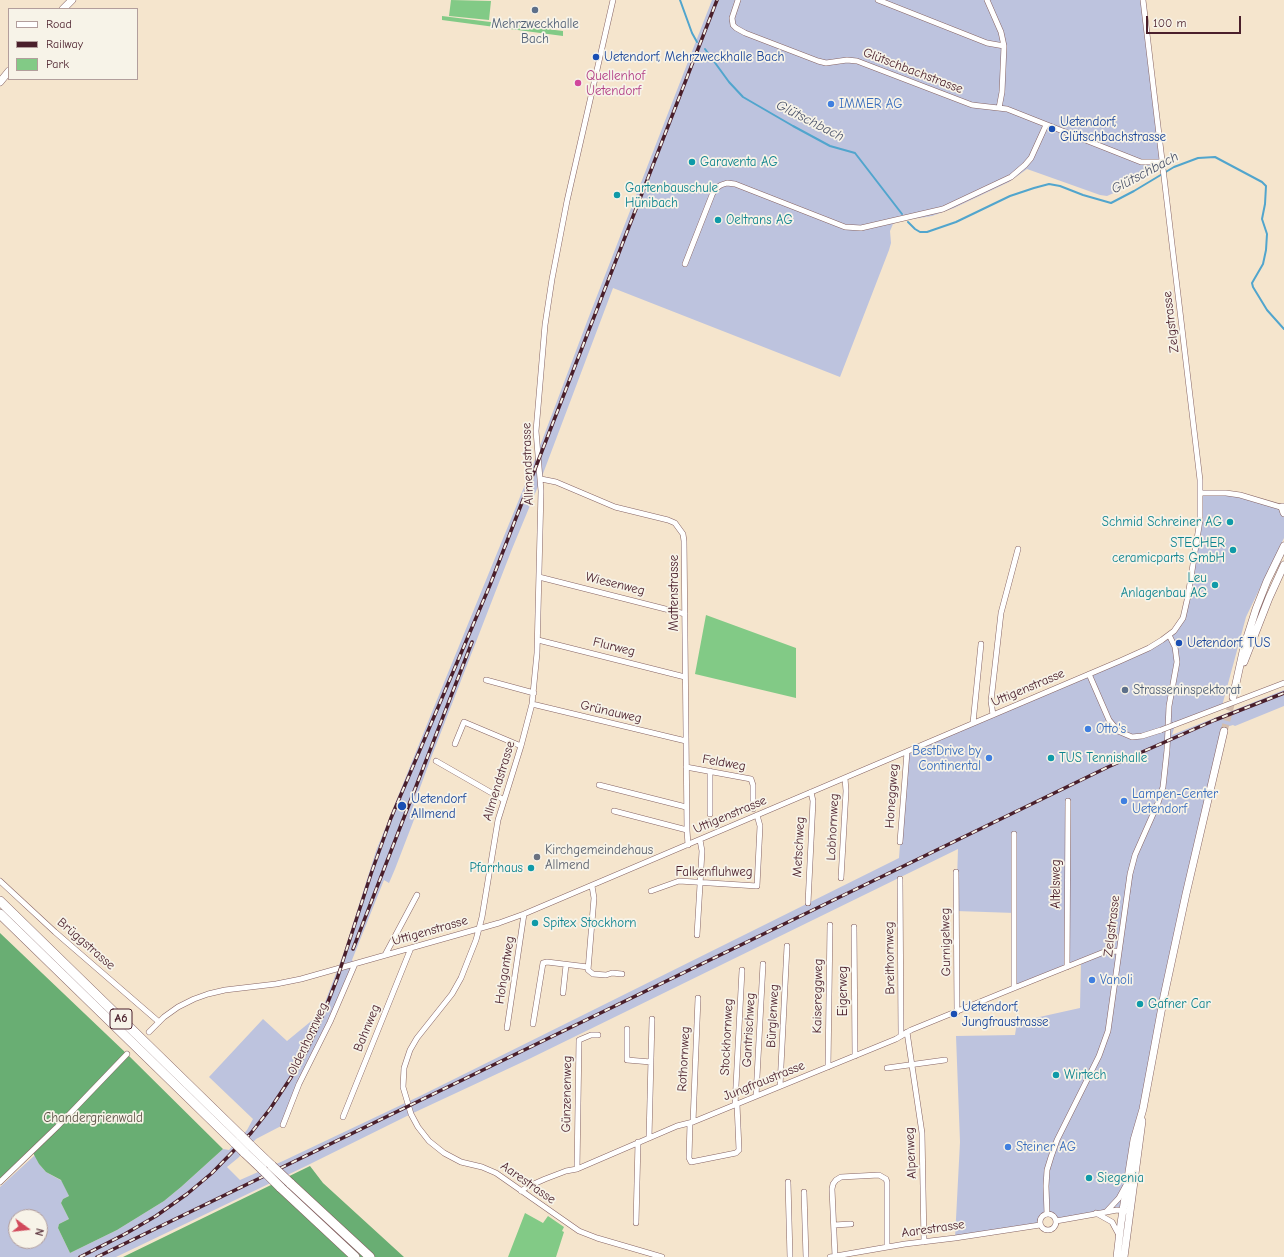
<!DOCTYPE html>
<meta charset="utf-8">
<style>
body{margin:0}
#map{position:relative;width:1284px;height:1257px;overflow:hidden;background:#f5e5cd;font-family:"Comic Neue",sans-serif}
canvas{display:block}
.legend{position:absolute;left:8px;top:8px;width:130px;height:72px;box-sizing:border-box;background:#f7f3e8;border:1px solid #b29e9c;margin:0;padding:5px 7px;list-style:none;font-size:12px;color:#4a1f2b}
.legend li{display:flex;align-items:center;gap:8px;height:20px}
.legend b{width:20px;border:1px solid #b29e9c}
.north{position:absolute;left:8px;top:1209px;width:40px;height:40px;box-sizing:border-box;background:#f7f3e8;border:1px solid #b29e9c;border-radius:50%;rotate:105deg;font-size:11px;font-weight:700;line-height:16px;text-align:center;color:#4a1f2b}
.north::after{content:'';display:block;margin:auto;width:14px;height:18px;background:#d1495b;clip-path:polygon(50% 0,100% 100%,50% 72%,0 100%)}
.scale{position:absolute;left:1146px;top:16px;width:95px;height:18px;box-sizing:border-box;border:2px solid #4a1f2b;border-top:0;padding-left:5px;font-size:12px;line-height:14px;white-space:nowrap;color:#4a1f2b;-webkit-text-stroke:3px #f7f3e8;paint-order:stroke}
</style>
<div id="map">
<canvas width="1284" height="1257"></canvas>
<ul class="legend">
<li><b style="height:5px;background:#fff"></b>Road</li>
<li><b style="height:5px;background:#4a1f2b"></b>Railway</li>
<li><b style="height:11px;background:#82ca86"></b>Park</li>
</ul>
<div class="north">N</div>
<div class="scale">100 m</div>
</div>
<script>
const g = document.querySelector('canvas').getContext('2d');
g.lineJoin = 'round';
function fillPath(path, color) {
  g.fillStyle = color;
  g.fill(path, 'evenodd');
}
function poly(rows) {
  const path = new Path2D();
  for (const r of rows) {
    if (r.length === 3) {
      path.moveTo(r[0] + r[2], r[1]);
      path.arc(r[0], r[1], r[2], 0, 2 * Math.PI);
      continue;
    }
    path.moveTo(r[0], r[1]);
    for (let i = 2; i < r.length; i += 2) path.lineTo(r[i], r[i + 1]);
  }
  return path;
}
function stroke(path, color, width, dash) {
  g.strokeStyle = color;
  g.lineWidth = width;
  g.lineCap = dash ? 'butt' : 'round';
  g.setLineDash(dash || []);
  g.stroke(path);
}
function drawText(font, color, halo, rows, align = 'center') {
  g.font = font + ' "Comic Neue",sans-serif';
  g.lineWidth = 3.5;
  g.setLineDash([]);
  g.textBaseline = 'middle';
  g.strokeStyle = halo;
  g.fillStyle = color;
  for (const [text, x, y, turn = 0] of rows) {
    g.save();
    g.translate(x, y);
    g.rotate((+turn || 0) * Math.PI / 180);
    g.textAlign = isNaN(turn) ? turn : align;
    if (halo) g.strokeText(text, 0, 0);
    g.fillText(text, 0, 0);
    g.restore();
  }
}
fillPath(poly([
 [712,0,1143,0,1163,162,1125,188,1107,196,1100,195,1027,169,1009,182,954,208,932,216,900,221,893,224,890,231,891,243,889,250,840,377,613,288,541,479,512,549,431,758,410,815,415,817,395,869,389,883,384,880,352,960,355,964,283,1125,256,1139,238,1158,227,1167,240,1180,283,1161,420,1096,899,858,907,752,1162,640,1181,623,1196,552,1201,493,1226,493,1284,508,1284,538,1246,617,1222,706,1175,725,1172,735,1284,690,1284,706,1235,726,1233,725,1220,729,1224,731,1214,773,1123,1210,1056,1221,1053,1216,1047,1214,1044,1214,1040,1218,1040,1225,955,1238,960,1142,956,1036,1015,1035,1017,1022,1080,1008,1081,962,1015,988,1015,913,956,911,958,849,529,1059,411,1114,304,1167,116,1257,0,1257,0,1187,35,1155,39,1164,46,1172,62,1181,69,1196,63,1199,61,1203,69,1219,59,1224,58,1228,70,1253,117,1230,164,1201,181,1187,223,1149,229,1150,247,1130,253,1119,209,1077,263,1019,287,1041,321,1013,344,952,376,851,434,707,529,475,588,319],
 [16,1217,40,1217,40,1241,16,1241]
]), '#bdc3de');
fillPath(poly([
 [451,0,491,1,489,20,449,16],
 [442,16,563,31,563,36,442,20],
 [706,615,796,648,796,698,695,674],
 [525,1213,543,1223,548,1216,564,1227,562,1231,564,1232,556,1257,508,1257]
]), '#82ca86');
fillPath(poly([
 [0,933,127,1054,223,1149,181,1187,164,1201,117,1230,70,1253,58,1228,59,1224,69,1219,61,1203,63,1199,69,1196,61,1180,46,1172,39,1164,32,1151,0,1182],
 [310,1166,323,1183,404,1257,123,1257]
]), '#69ae73');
stroke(poly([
 [680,0,692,33,697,42],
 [705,49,729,82,743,97,793,126,830,146,855,153,902,214],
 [908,222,915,229,920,232,927,232,956,222,1010,196,1034,188,1049,184,1060,186,1083,195,1111,203,1134,191,1174,167,1198,158,1215,157,1262,182,1266,186,1265,204,1262,219,1267,234,1266,250,1263,264,1252,283,1253,287,1267,310,1284,329]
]), '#51a5cd', 2);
stroke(poly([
 [1224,731,1233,697]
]), '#d3bdad', 7, [7, 3.5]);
const street = poly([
 [613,0,567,201,552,279,545,325,536,431,541,491,537,653,532,704,521,746,498,820,482,917,476,940,461,978,452,994,417,1038,410,1050,404,1068,403,1087,411,1114,418,1127,429,1141,444,1153,461,1162,482,1167,496,1173,579,1231,597,1238,662,1257],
 [738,0,732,18,733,25,736,28,745,33,818,61,826,63,847,60,857,61,972,105,1007,109,1141,162,1163,162],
 [878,0,987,43,1004,46],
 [987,0,1001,32,1004,46,1002,92,999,108],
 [685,264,712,195,715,189,721,185,727,183,735,184,845,227,861,228,943,209,1011,177,1025,165,1031,158,1046,125],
 [541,479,556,482,615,507,668,520,675,523,683,534,684,541,687,830,688,845],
 [1201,493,1226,493,1240,495,1284,508],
 [539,577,685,614],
 [538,640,685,677],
 [1089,674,1109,720,1118,731,1132,737,1142,736,1161,730],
 [486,680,534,693],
 [532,704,686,741],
 [993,715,991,701,1001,613,1018,549],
 [973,723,981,644],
 [1174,725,1284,683],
 [455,744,464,722,521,746],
 [436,761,504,800],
 [686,767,751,779,753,785,753,809],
 [599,785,686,807],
 [614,811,687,830],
 [710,814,710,771],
 [1014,834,1014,988],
 [900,842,907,752],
 [956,872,957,1012],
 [841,878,846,791,845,778],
 [900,879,901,1036],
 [0,881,55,932,159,1022],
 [592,886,594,898,588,970,593,974,606,975,612,973,622,974],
 [651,891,679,881,757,886,760,826,757,815],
 [808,903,813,801,811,792],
 [854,927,855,1056],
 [697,935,702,851,700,840],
 [385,955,417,895],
 [1067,967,1068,801],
 [563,993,566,965],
 [533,1024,543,963,547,962,588,967],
 [507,1028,524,914],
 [627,1029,627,1060,651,1062],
 [149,1032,164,1017,178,1007,194,999,208,994,225,990,276,984,301,979,499,923,524,914,1120,661,1149,648,1162,640,1174,631,1183,618,1188,596,1200,520,1200,480,1143,0],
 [907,1032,922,1133,924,1242],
 [828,1067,830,925],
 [887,1068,945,1060],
 [780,1086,787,946],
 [756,1096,763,964],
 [735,1105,742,970],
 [343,1117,411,948],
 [693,1122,698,998],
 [690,1123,689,1158,691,1162,736,1153,739,1150,737,1104],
 [283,1125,299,1084,330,1022,355,964],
 [649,1138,652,1019],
 [577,1169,579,1040,591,1035,598,1035],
 [0,1182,57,1127,127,1054],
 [788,1182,790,1257],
 [521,1191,527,1187,545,1179,566,1171,577,1169,677,1126,693,1122,896,1039,911,1030,1014,988,1104,952,1119,951],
 [804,1192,806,1257],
 [1106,1212,1119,1198,1125,1187],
 [1096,1213,1112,1222,1119,1235],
 [1048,1222,8],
 [1047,1214,1046,1186,1047,1170,1051,1157,1057,1140,1099,1056,1108,1031,1130,874,1135,855,1158,803,1163,787,1167,750,1169,706,1177,662,1175,647,1169,635],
 [1056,1221,1101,1213,1117,1210,1126,1211],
 [636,1223,638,1142],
 [834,1225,851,1224],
 [835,1256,832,1189,833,1184,836,1180,841,1177,879,1175,886,1179,887,1182,887,1247],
 [830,1257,905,1244,955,1238,1040,1225]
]);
const secondary = poly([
 [63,9,72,0],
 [0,82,9,71],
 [1284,507,1282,507,1284,513],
 [1244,662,1269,598,1284,565],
 [1233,697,1244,647,1256,609,1267,581,1284,546],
 [1117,1257,1121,1223,1134,1140,1143,1109,1164,996,1186,894,1224,731],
 [1124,1257,1142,1121]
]);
const highway = poly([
 [0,901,241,1136],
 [0,914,235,1143],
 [250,1145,272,1166],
 [244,1152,263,1170],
 [290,1183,370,1257],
 [280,1187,355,1257]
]);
stroke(street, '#866464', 6);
stroke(secondary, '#866464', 8);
stroke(highway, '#866464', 10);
stroke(street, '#fff', 5);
stroke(secondary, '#fff', 7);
stroke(highway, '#fff', 9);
const rail = poly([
 [353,949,472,642],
 [80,1257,125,1234,156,1216,187,1194,212,1173,251,1133,270,1109,290,1079,307,1050,324,1012,337,979,372,871,391,818,490,585,717,0],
 [97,1257,1108,767,1215,720,1284,693]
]);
stroke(rail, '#4a1f2b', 3.5);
stroke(rail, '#f7f3e8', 2, [6]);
const streetBridge = poly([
 [1161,730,1174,725]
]);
const highwayBridge = poly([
 [241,1136,250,1145],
 [235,1143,244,1152],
 [272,1166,290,1183],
 [263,1170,280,1187]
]);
stroke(streetBridge, '#866464', 6, []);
stroke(highwayBridge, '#866464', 10, []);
stroke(streetBridge, '#fff', 5);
stroke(highwayBridge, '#fff', 9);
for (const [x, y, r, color] of [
 [535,10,4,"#5c6f8a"],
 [596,57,4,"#1a4fb4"],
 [578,83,4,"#d1479c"],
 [831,104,4,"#3f7fe0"],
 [1052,129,4,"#1a4fb4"],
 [692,162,4,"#0f9aa8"],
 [617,195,4,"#0f9aa8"],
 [718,220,4,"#0f9aa8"],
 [1230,522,4,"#0f9aa8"],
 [1233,550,4,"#0f9aa8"],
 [1215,585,4,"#0f9aa8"],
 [1179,643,4,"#1a4fb4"],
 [1125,690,4,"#5c6f8a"],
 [1088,729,4,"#3f7fe0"],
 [989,758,4,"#3f7fe0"],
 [1051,758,4,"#0f9aa8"],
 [1124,801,4,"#3f7fe0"],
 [402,806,5,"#1a4fb4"],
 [537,857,4,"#6b7280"],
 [531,868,4,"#0f9aa8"],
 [535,923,4,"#0f9aa8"],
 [1092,980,4,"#3f7fe0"],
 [1140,1004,4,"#0f9aa8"],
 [954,1014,4,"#1a4fb4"],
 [1056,1075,4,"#0f9aa8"],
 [1008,1147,4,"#3f7fe0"],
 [1089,1178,4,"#0f9aa8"]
]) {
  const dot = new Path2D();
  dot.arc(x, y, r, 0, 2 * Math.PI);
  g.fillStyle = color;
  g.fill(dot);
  stroke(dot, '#f7f3e8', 1.5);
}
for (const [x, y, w] of [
 [121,1019,22]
]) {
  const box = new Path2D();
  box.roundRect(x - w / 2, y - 10, w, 20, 3);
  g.fillStyle = '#f7f3e8';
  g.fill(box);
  stroke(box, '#4a1f2b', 1);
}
drawText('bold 12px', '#4a1f2b', null, [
 ["A6",121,1019]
]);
drawText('13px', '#4e5e75', '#f7f3e8', [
 ["Mehrzweckhalle",535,24],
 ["Bach",535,39],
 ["Strasseninspektorat",1133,690,"left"]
]);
drawText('13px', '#164399', '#f7f3e8', [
 ["Uetendorf, Mehrzweckhalle Bach",604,57],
 ["Uetendorf,",1060,122],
 ["Glütschbachstrasse",1060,137],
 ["Uetendorf, TUS",1187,643],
 ["Uetendorf",411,799],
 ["Allmend",411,814],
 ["Uetendorf,",962,1007],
 ["Jungfraustrasse",962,1022]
], 'left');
drawText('13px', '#4a1f2b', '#f7f3e8', [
 ["Glütschbachstrasse",913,71,21],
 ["Zelgstrasse",1171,322,-97],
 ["Allmendstrasse",528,464,-92],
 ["Wiesenweg",615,584,14],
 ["Mattenstrasse",674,593,-90],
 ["Flurweg",614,647,14],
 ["Uttigenstrasse",1028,688,-23],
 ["Grünauweg",611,712,13],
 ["Feldweg",724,763,10],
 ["Allmendstrasse",499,781,-73],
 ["Honeggweg",892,796,-86],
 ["Uttigenstrasse",730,815,-23],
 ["Lobhornweg",833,827,-87],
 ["Metschweg",799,847,-87],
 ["Falkenfluhweg",714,872],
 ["Altelsweg",1056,884,-90],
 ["Zelgstrasse",1112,926,-83],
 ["Uttigenstrasse",430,931,-16],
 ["Gurnigelweg",946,942,-91],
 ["Brüggstrasse",86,944,41],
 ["Breithornweg",890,958,-91],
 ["Hohgantweg",505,970,-81],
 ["Eigerweg",843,991,-90],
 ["Kaisereggweg",818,996,-89],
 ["Bürglenweg",773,1016,-87],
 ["Bahnweg",367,1028,-68],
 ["Gantrischweg",749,1030,-87],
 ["Stockhornweg",727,1037,-87],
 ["Oldenhornweg",308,1039,-65],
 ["Rothornweg",684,1059,-87],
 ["Jungfraustrasse",764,1081,-22],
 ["Günzenenweg",567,1094,-89],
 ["Alpenweg",911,1153,-93],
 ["Aarestrasse",528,1183,35],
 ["Aarestrasse",933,1229,-8]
]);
drawText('13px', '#b23c85', '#f7f3e8', [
 ["Quellenhof",586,76],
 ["Uetendorf",586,91]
], 'left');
drawText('13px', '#366cbe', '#f7f3e8', [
 ["IMMER AG",839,104],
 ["Otto's",1096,729],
 ["BestDrive by",981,751,"right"],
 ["Continental",981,766,"right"],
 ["Lampen-Center",1132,794],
 ["Uetendorf",1132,809],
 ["Vanoli",1100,980],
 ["Steiner AG",1016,1147]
], 'left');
drawText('13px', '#0d838f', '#f7f3e8', [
 ["Garaventa AG",700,162],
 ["Gartenbauschule",625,188],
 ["Hünibach",625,203],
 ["Oeltrans AG",726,220],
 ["Schmid Schreiner AG",1222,522,"right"],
 ["STECHER",1225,543,"right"],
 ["ceramicparts GmbH",1225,558,"right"],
 ["Leu",1207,578,"right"],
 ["Anlagenbau AG",1207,593,"right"],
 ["TUS Tennishalle",1059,758],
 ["Pfarrhaus",523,868,"right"],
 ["Spitex Stockhorn",543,923],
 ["Gafner Car",1148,1004],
 ["Wirtech",1064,1075],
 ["Siegenia",1097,1178]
], 'left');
drawText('13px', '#5b616d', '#f7f3e8', [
 ["Kirchgemeindehaus",545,850],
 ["Allmend",545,865]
], 'left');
drawText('13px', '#5b5246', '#f7f3e8', [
 ["Chandergrienwald",93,1118]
]);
drawText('italic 14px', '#4d556c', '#f7f3e8', [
 ["Glütschbach",810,121,27],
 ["Glütschbach",1145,173,-28]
]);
</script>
